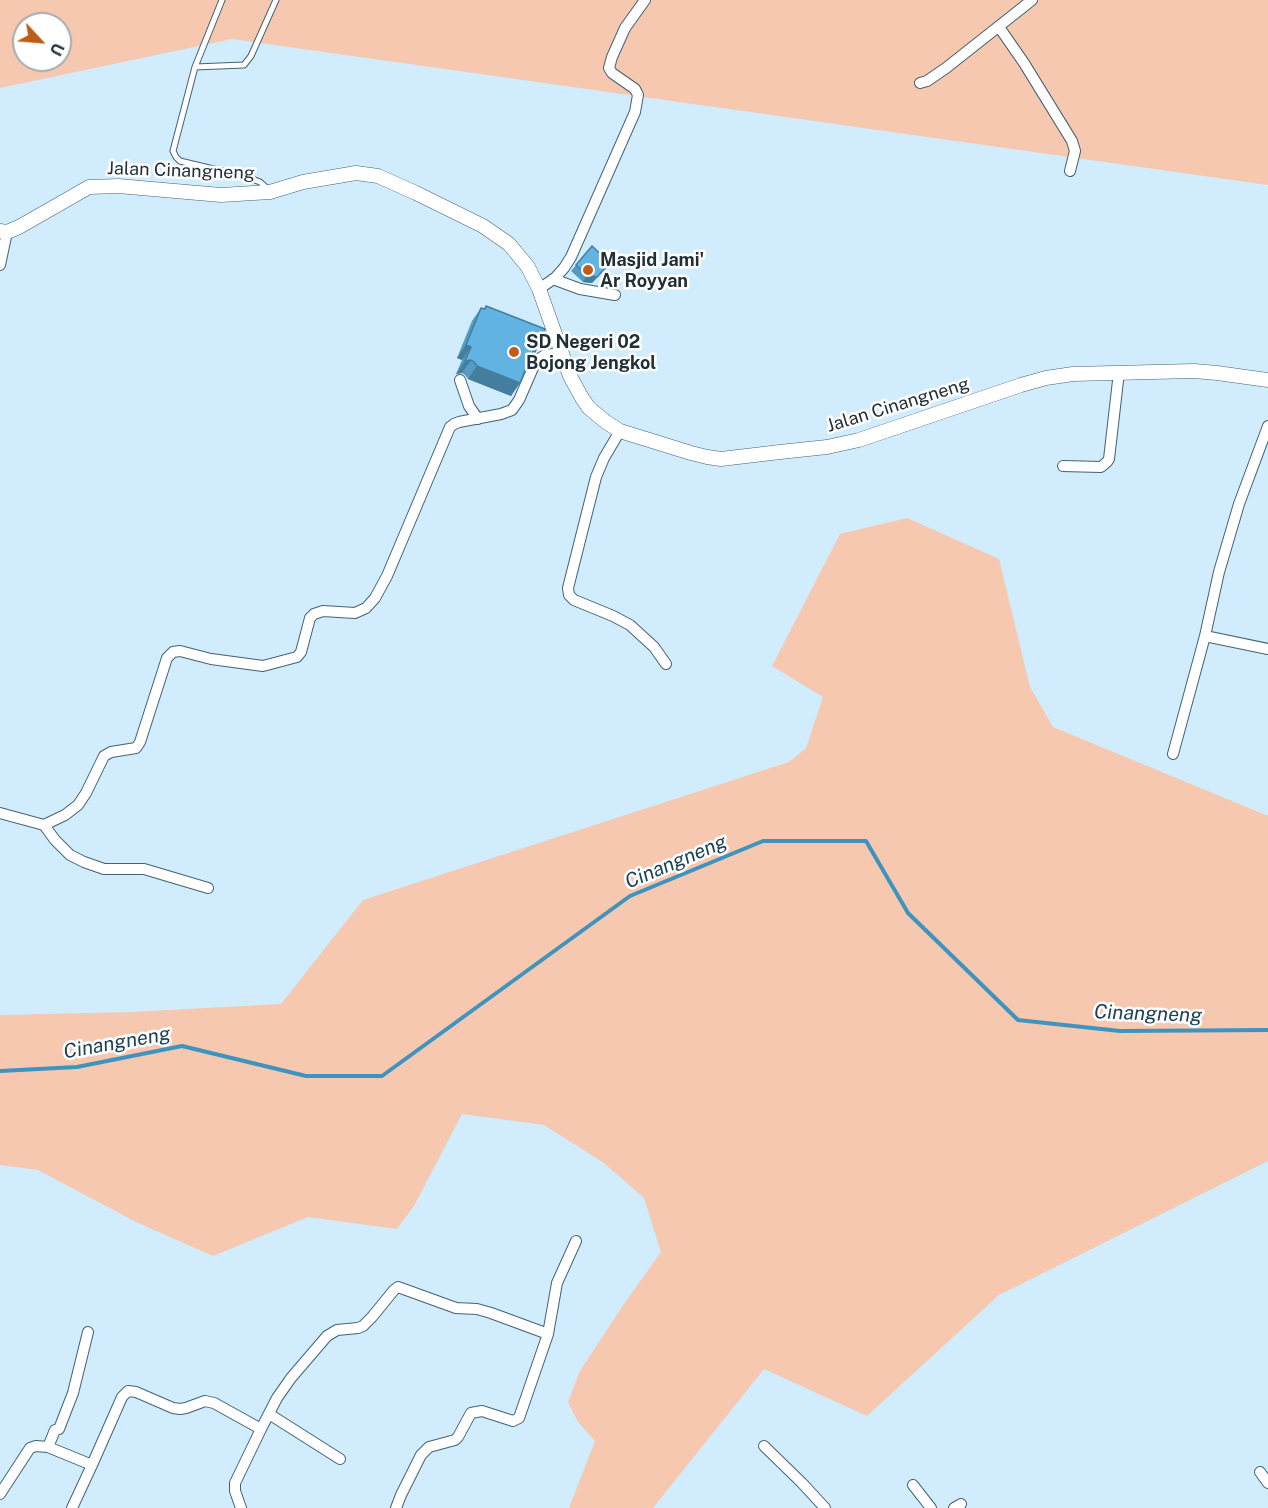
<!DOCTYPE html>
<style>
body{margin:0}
#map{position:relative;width:1268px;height:1508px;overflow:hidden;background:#d0ecfd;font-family:"Public Sans",sans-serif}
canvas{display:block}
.north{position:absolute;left:12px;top:12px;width:60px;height:60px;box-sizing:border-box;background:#fff;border:2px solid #a6acaf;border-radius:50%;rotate:116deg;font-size:16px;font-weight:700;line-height:24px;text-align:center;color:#212f37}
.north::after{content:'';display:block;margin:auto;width:21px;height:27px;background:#bd5d19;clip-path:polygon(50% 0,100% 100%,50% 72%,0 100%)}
</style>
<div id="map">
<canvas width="1268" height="1508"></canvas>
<div class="north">U</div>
</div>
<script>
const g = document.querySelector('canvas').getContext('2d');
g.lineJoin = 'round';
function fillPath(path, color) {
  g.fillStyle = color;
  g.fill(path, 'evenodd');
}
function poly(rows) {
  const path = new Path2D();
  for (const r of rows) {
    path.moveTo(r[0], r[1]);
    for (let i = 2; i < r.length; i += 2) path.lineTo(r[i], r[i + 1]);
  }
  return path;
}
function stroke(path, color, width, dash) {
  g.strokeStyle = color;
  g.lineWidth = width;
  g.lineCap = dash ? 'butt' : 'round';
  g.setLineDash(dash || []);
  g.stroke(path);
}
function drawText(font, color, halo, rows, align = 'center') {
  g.font = font + ' "Public Sans",sans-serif';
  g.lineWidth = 5;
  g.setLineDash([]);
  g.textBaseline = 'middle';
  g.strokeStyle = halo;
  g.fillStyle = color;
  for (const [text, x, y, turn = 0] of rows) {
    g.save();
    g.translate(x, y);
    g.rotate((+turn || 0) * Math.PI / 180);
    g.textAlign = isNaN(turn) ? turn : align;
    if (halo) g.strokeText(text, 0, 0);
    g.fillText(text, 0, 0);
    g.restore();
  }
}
fillPath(poly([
 [0,0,1268,0,1268,185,232,39,0,88],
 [24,24,60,24,60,60,24,60],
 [907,518,999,559,1030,687,1053,727,1268,816,1268,1161,999,1295,867,1416,764,1369,653,1508,569,1508,595,1441,578,1422,568,1402,580,1371,624,1304,661,1252,644,1198,604,1163,544,1125,462,1114,414,1206,397,1229,308,1217,213,1256,136,1222,38,1170,0,1165,0,1015,132,1012,281,1004,363,900,789,762,806,748,823,697,772,666,840,534]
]), '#f5c8af');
stroke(poly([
 [0,1071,77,1067,182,1046,306,1076,382,1076,630,896,763,841,866,841,908,913,1018,1020,1120,1031,1268,1030]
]), '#3f94bf', 4);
const service = poly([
 [195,67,222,0],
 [269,190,260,182,247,177,180,161,176,157,173,151,195,67,244,65,251,56,276,0]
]);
const minor = poly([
 [999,27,1024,63,1072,141,1075,151,1070,171],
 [920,83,927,81,946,68,1032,0],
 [0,265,7,232],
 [553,279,580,289,615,295],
 [539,289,555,278,564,268,571,257,635,112,638,95,635,89,612,73,609,68,612,57,625,28,645,0],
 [460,380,469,406,478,419],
 [620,431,604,458,596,477,568,588,569,595,574,600,613,616,630,625,654,647,666,664],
 [1063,466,1101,467,1107,462,1109,459,1119,372],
 [1205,636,1268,649],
 [1173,754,1205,636,1219,572,1239,504,1268,426],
 [0,813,44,825,55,840,70,855,84,862,104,869,144,869,208,888],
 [44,825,65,815,78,805,86,793,104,756,111,752,136,748,140,742,167,658,173,652,180,651,211,659,263,666,297,657,301,652,310,618,314,614,323,611,355,613,366,608,375,598,387,576,450,427,454,424,459,422,501,414,512,410,519,400,536,361,545,355,561,353],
 [548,1334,557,1283,576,1241],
 [269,1414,340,1459],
 [764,1446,802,1483,825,1508],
 [48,1447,55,1430,59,1429,73,1393,88,1332],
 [1260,1472,1268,1483],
 [913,1485,931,1508],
 [0,1494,30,1448,36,1446,48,1447,92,1465,122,1397,128,1391,136,1392,173,1408,180,1409,186,1408,205,1401,214,1403,261,1429],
 [72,1508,92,1465],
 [241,1508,235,1491,235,1483,261,1429,277,1398,291,1378,327,1336,337,1330,358,1328,363,1326,372,1317,394,1290,398,1287,456,1308,477,1309,491,1313,548,1334,519,1418,513,1421,482,1411,471,1413,458,1437,455,1440,429,1447,421,1455,401,1495,396,1508],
 [954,1508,961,1504]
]);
const tertiary = poly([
 [0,231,7,232,19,227,89,187,118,186,221,195,270,192,303,182,356,173,378,176,416,193,483,226,509,244,528,267,539,289,570,376,582,398,589,408,606,422,620,431,691,453,707,457,721,459,780,452,827,447,859,440,1021,385,1046,378,1073,374,1194,371,1217,373,1268,380]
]);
stroke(service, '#436274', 7);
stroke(minor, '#436274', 12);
stroke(tertiary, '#436274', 15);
stroke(service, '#fff', 5);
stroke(minor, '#fff', 10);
stroke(tertiary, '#fff', 14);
fillPath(poly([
 [610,263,605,269,592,283,583,282,571,271,576,265],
 [486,306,529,360,511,396,468,379,465,375,462,373,456,374,462,360,457,358,472,321,481,308,484,309]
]), '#539bc2');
fillPath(poly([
 [610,263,605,269,592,283,583,282,587,275],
 [466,345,471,347,462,360,457,358],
 [471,360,462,373,456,374,465,361],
 [477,366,520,383,511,396,468,379]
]), '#447e9e');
const building = poly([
 [592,246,610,263,597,277,587,275,576,265,592,246],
 [486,306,545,329,535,352,533,351,520,383,477,366,474,362,471,360,465,361,471,347,466,345,481,308,485,309,486,306]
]);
fillPath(building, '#61b4e1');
stroke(building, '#447e9e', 1.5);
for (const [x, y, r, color] of [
 [588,270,6,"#bd5d19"],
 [514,352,6,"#bd5d19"]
]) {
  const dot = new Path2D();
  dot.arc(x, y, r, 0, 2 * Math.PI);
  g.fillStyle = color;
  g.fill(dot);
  stroke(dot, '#fff', 2);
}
drawText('18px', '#212f37', '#fff', [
 ["Jalan Cinangneng",181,171,2],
 ["Jalan Cinangneng",898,405,-17]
]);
drawText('bold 18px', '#212f37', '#fff', [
 ["Masjid Jami'",600,260],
 ["Ar Royyan",600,281],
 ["SD Negeri 02",526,342],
 ["Bojong Jengkol",526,363]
], 'left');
drawText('italic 20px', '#1d4255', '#fff', [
 ["Cinangneng",676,862,-23],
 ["Cinangneng",1148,1014,2],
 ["Cinangneng",117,1043,-10]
]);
</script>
